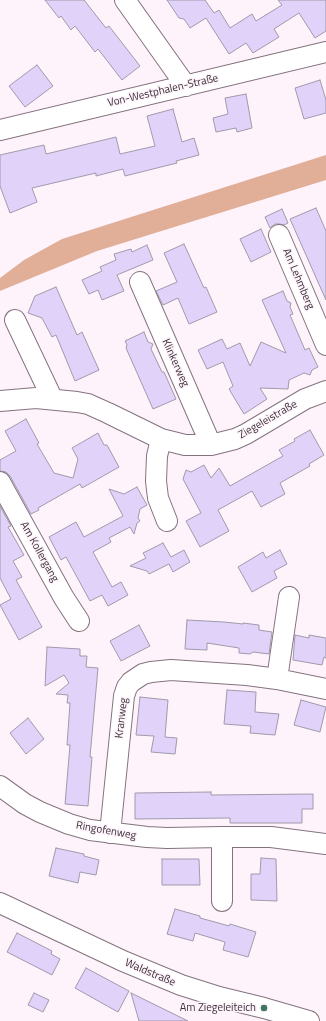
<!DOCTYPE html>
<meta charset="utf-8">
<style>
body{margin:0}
canvas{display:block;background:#fef3fb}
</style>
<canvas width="326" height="1021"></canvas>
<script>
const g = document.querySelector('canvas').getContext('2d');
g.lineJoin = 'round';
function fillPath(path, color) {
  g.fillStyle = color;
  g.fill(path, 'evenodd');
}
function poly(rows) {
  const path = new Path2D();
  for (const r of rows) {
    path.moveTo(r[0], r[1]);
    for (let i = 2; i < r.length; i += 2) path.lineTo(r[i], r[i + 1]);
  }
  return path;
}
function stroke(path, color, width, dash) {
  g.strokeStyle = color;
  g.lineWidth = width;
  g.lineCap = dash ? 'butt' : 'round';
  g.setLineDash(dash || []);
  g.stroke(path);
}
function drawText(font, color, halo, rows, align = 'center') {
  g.font = font + ' "Titillium Web",sans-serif';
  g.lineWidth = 3;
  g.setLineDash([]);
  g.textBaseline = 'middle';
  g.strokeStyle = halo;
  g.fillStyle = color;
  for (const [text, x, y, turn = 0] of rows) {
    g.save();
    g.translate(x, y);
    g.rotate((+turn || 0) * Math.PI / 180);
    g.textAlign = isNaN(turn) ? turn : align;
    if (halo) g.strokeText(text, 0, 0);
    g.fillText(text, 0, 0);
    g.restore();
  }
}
fillPath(poly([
 [326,155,326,180,97,251,0,291,0,278,24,260,62,239]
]), '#e1ae98');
const building = poly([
 [45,0,84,0,106,28,109,26,140,66,122,80,98,49,95,52,75,26,71,30,61,16,59,18,45,0],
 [167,0,205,0,214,13,219,10,230,28,252,14,256,21,282,5,278,0,326,0,326,31,315,38,299,13,274,29,279,37,253,53,246,43,229,54,206,18,190,28,184,19,179,18,167,0],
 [37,65,53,86,25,107,9,86,37,65],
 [320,80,326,100,326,113,304,119,295,88,320,80],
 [246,94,252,128,237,132,236,128,216,132,213,118,228,114,225,98,246,94],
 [173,109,182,142,194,138,199,155,176,161,177,163,125,176,123,169,96,176,96,173,32,188,37,202,10,213,0,186,0,155,44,145,46,154,116,137,120,154,155,146,147,116,173,109],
 [316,208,326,231,326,300,290,219,316,208],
 [282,209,288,223,284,225,280,224,275,224,270,228,265,217,282,209],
 [261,229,271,252,251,262,240,239,261,229],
 [184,244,204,288,206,287,217,312,189,324,178,298,163,305,156,291,177,282,164,253,184,244],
 [147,245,153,260,117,275,124,291,102,300,98,290,89,294,82,280,102,271,100,267,116,260,114,254,131,249,132,252,147,245],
 [56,287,77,335,82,332,99,370,75,381,56,335,52,337,42,318,28,313,35,296,56,287],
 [283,291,287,301,291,303,290,307,293,314,290,315,305,350,309,348,318,367,312,370,310,375,304,373,289,380,288,389,260,388,267,399,244,414,229,389,233,386,223,362,207,369,198,350,222,339,227,349,240,343,250,366,261,342,286,353,262,300,283,291],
 [144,332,148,342,153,344,151,349,162,372,164,372,176,399,153,409,126,348,127,345,125,341,144,332],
 [26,419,39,443,37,444,54,473,73,478,78,459,72,448,98,433,104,445,107,445,119,467,82,488,80,484,38,508,39,510,31,514,10,476,6,472,0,471,0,460,16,451,5,431,26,419],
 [310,430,324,455,309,464,310,466,280,483,285,494,261,507,252,491,218,510,229,531,200,547,186,521,201,513,183,479,186,470,191,472,204,465,211,478,219,468,230,486,283,456,279,450,295,441,294,439,310,430],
 [137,487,147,505,140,509,138,518,140,521,137,523,134,534,130,527,109,538,111,542,93,552,112,587,121,582,128,595,108,606,102,595,90,601,66,557,61,560,49,537,76,522,84,537,123,516,109,489,124,494,137,487],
 [0,506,11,526,8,527,24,555,13,561,22,577,16,580,42,627,19,640,0,605,11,599,0,578,0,506],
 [163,543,171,557,184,550,190,562,173,572,169,564,149,574,147,571,130,566,146,558,143,553,163,543],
 [280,550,287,564,274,571,277,578,252,592,238,567,263,552,266,558,280,550],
 [187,620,224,622,243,624,243,623,259,625,259,630,272,632,269,654,253,652,250,654,239,653,239,648,207,643,207,650,185,649,187,620],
 [139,625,150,646,121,661,110,641,139,625],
 [295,635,309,638,309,635,326,638,326,658,324,657,322,665,293,660,295,635],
 [47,647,80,649,80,656,87,656,86,667,98,668,90,757,92,757,88,806,65,804,70,745,67,745,70,703,67,703,68,695,56,694,69,683,64,675,45,686,47,647],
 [227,690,256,692,255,712,279,714,275,735,250,733,251,726,224,724,227,690],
 [140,697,168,700,165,737,177,738,175,754,151,752,154,736,136,735,140,697],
 [301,700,326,707,320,732,294,725,301,700],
 [28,718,44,739,26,754,10,733,28,718],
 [211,792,211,795,313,794,313,809,302,809,302,823,230,823,230,818,135,819,135,793,211,792],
 [56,848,84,854,84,856,99,860,96,875,80,872,78,883,49,876,56,848],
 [261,858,276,859,277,901,251,900,251,874,260,874,261,858],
 [162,859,199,859,200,885,162,885,162,859],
 [175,909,200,916,200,918,215,922,229,926,230,924,256,932,248,957,223,950,225,942,195,933,193,941,167,934,175,909],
 [17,933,52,951,51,954,60,959,52,975,7,952,17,933],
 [86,968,129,991,118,1012,75,988,86,968],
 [34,993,49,1000,43,1012,28,1005,34,993],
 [131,993,188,1021,139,1021,131,993]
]);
fillPath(building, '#e0d2f8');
stroke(building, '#a09aac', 1);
const street = poly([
 [125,0,186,86],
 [0,130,326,52],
 [279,235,326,345],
 [140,282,211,445],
 [15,320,52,398],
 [0,401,36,398,77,402,88,404,108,413,161,439,185,445,211,445,235,439,246,434,305,399,326,391],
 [161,439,157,456,156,481,158,498,167,521],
 [0,482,64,598,79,621],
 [277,679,289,597],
 [0,786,25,804,40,812,69,824,90,830,147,837,167,838,222,837,271,837,326,844],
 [110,833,124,696,127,687,131,682,143,674,151,672,171,670,247,675,277,679,326,689],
 [222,901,222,837],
 [0,903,123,961,181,985,219,997,264,1008,309,1021]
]);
stroke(street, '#84737f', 22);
stroke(street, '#fff', 20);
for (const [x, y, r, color] of [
 [264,1008,4,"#3a7660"]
]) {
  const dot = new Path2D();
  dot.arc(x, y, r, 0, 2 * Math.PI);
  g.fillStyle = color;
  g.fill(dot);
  stroke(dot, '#fef3fb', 1.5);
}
drawText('11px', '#383136', '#fef3fb', [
 ["Von-Westphalen-Straße",163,91,-13],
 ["Am Lehmberg",298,279,67],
 ["Klinkerweg",175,363,66],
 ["Ziegeleistraße",268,420,-30],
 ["Am Kollergang",39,552,61],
 ["Kranweg",122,718,-83],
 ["Ringofenweg",106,831,10],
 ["Waldstraße",150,973,23]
]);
drawText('11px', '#383136', '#fef3fb', [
 ["Am Ziegeleiteich",256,1008]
], 'right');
</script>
